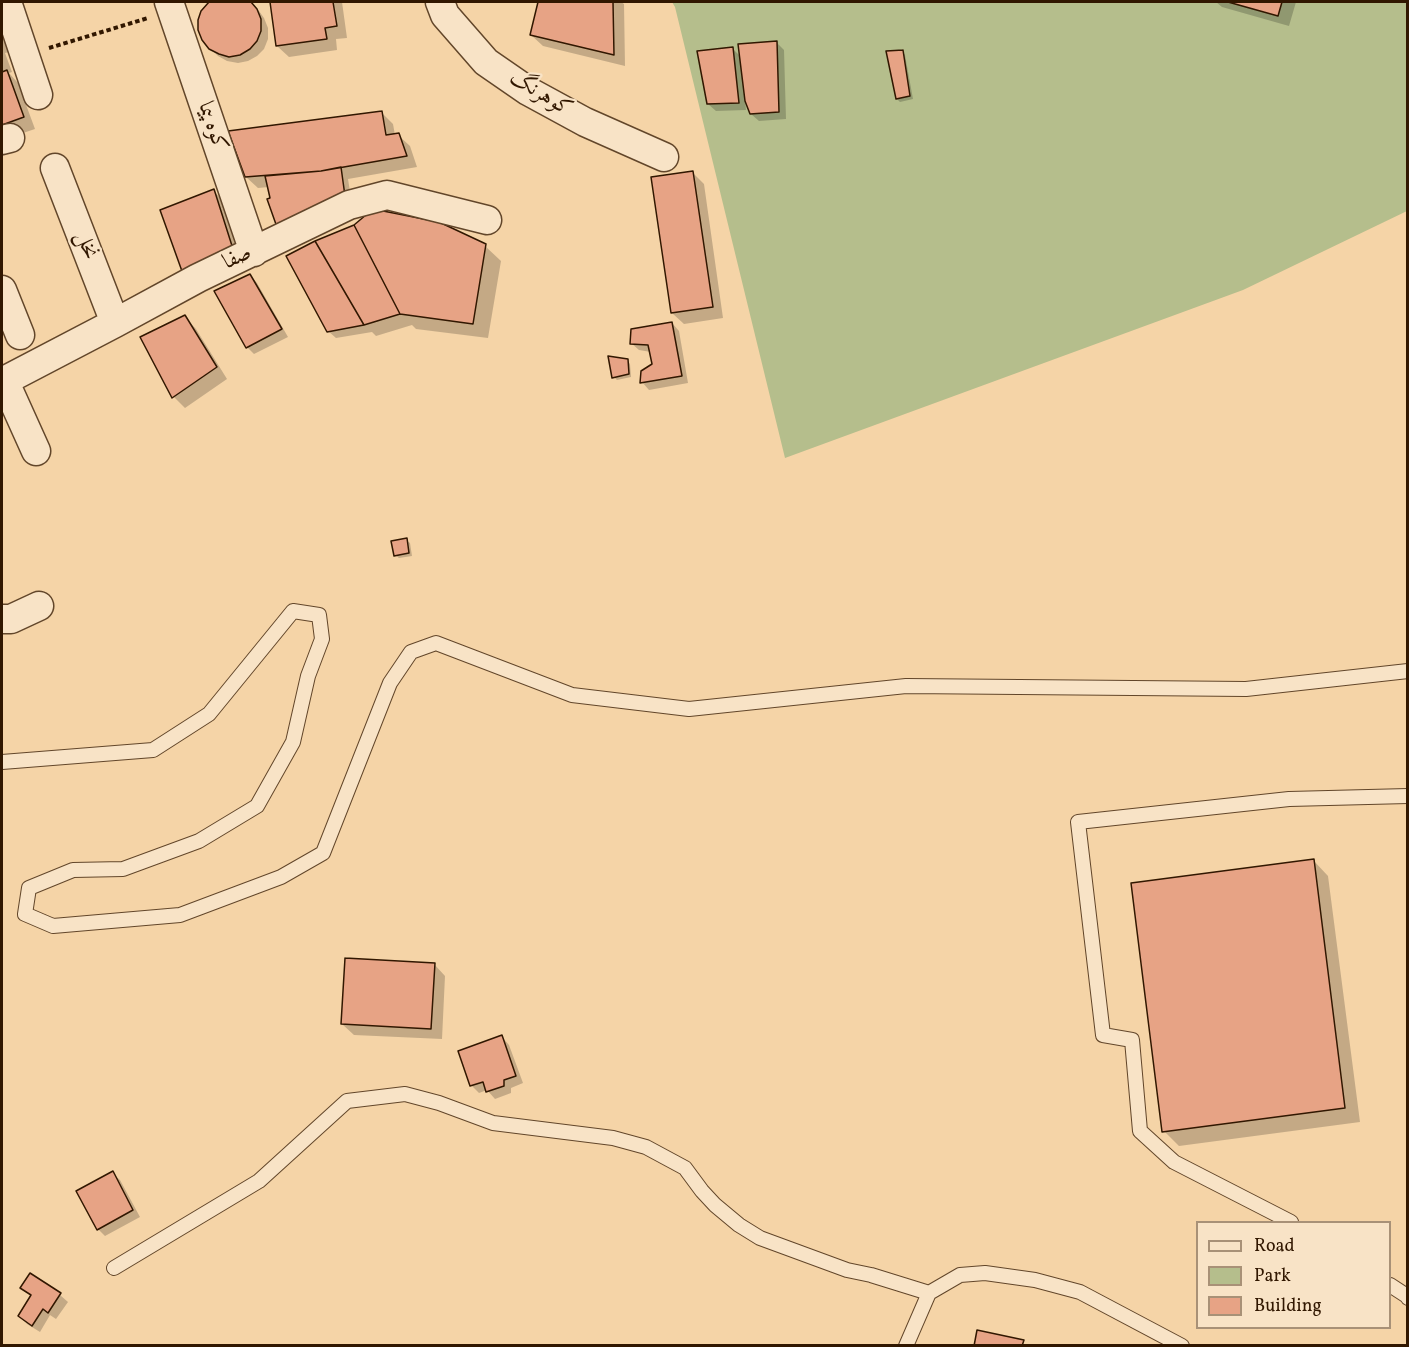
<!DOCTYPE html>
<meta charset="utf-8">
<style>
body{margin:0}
#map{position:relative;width:1409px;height:1347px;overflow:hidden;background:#f5d4a7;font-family:Vollkorn,serif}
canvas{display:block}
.frame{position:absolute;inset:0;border:3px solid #311700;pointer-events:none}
.legend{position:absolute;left:1196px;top:1221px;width:195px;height:108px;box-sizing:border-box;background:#f8e3c6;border:2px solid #a89177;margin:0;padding:8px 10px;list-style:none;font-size:18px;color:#311700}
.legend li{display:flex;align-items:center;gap:12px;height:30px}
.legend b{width:30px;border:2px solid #a89177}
</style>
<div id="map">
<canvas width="1409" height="1347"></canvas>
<div class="frame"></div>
<ul class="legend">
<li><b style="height:8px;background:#f8e3c6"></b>Road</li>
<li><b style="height:16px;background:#b5be8c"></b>Park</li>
<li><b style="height:16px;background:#e7a385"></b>Building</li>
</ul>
</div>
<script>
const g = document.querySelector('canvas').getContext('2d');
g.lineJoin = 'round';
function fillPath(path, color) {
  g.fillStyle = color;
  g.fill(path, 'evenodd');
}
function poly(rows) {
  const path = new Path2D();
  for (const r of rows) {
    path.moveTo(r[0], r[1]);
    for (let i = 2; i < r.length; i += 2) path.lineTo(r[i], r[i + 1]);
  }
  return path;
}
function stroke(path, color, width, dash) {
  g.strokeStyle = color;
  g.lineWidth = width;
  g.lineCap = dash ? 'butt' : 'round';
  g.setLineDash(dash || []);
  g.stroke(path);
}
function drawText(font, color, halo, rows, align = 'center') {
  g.font = font + ' Vollkorn,Amiri,serif';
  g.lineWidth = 4.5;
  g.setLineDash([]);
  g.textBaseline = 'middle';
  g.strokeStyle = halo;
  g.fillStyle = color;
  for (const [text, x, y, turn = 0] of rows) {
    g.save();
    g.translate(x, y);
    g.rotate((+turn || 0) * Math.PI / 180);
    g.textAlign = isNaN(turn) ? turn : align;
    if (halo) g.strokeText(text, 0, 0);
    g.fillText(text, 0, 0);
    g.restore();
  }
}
fillPath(poly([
 [672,2,1407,2,1407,211,1243,290,785,458,675,7]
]), '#b5be8c');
fillPath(poly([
 [211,2,249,2,259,11,264,18,268,28,268,39,264,49,257,56,248,61,238,63,227,61,218,56,210,48,208,4],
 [271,2,342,2,347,38,336,39,337,50,289,57,277,46],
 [540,2,621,2,624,4,625,66,543,46,531,35],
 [1216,2,1296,2,1289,26,1222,7],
 [2,34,4,36,9,52,5,53,12,72,9,73,18,83,35,129,2,140],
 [776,42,784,50,786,119,759,121,751,114,745,99,746,110,716,111,708,104,732,48,741,57],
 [902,51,905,55,913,99,900,102,897,99],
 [382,113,393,124,395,135,398,135,410,146,417,167,348,179,352,204,272,199,269,187,258,188,246,177],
 [693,173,704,184,723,318,684,324,672,313],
 [214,191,225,203,243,261,195,285],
 [485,246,501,261,488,338,416,329,412,325,376,336,372,332,336,338,328,331],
 [250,275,257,283,288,337,254,354,247,347],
 [185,317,196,329,227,379,185,408,174,397,142,338],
 [672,323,679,331,688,383,649,390,642,382,654,365,651,352,639,350,631,343],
 [627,360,630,364,631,377,617,380,614,377],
 [406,540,410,543,412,556,399,558,395,555],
 [1313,860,1328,876,1360,1122,1179,1146,1164,1131],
 [434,964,445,976,442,1039,354,1035,342,1024],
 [502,1037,509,1045,523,1083,511,1088,511,1093,495,1099,487,1090,479,1093,471,1085],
 [112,1173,120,1180,140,1217,105,1236,98,1229],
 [31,1275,60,1295,68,1302,56,1319,50,1315,40,1332,27,1324,19,1316,32,1297,22,1288]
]), '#0003');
const building = poly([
 [209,2,251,2,257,9,261,19,261,31,257,41,250,49,240,55,229,57,219,54,209,49,202,40,198,30,198,20,201,11,209,2],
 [270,2,333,2,337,26,325,28,327,39,276,46,270,2],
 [538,2,613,2,614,55,530,35,538,2],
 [1228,2,1282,2,1278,16,1228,2],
 [777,41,779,112,750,114,745,101,738,44,777,41],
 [733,47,739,103,707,104,697,51,733,47],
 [903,50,910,96,896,99,886,51,903,50],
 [7,70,24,117,2,125,2,72,7,70],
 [382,111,386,135,399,133,407,156,321,171,245,177,228,131,382,111],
 [341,167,345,196,278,230,267,199,270,198,265,176,321,171,341,167],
 [693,171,713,307,671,313,651,177,693,171],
 [214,189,233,249,183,274,160,210,214,189],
 [373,209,439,222,486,244,473,324,400,314,354,225,373,209],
 [354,225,400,314,364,325,315,241,354,225],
 [315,241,364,325,327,332,286,256,315,241],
 [250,274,282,329,246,348,214,291,250,274],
 [185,315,217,367,172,398,140,337,185,315],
 [672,322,682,376,640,383,641,371,652,364,648,345,630,344,631,329,672,322],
 [608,356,628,359,629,374,612,378,608,356],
 [407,538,409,553,394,556,391,541,407,538],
 [1314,859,1345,1108,1162,1132,1131,883,1314,859],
 [345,958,435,963,431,1029,341,1024,345,958],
 [502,1035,516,1076,504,1080,504,1086,486,1092,483,1082,470,1086,458,1051,502,1035],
 [113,1171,133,1210,97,1230,76,1191,113,1171],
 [30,1273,61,1293,48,1313,43,1309,32,1326,18,1316,31,1295,20,1288,30,1273],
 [977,1330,1024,1340,1022,1346,974,1346,977,1330]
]);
fillPath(building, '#e7a385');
stroke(building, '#311700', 1.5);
const service = poly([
 [2,762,153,750,209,714,293,611,319,615,322,639,308,676,293,742,257,806,199,841,123,869,73,870,29,888,25,914,53,926,180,915,281,877,323,853,390,683,411,652,436,643,572,695,689,709,906,686,1246,689,1408,671],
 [1291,1222,1174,1162,1140,1131,1132,1040,1103,1035,1078,822,1289,799,1408,796],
 [114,1268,259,1181,347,1101,405,1094,439,1103,493,1123,613,1138,646,1147,685,1168,702,1191,715,1205,739,1225,760,1238,847,1270,871,1275,929,1293],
 [1390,1285,1407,1296,1408,1298],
 [906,1346,929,1293,960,1275,985,1273,1035,1280,1080,1292,1182,1346]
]);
const minor = poly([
 [7,2,38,95],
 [169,2,254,252],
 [440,2,445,15,486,62,528,91,585,122,664,157],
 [2,140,10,138],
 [55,168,115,323],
 [2,290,20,335],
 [4,380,36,451],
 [2,382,115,323,198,278,349,205,387,195,487,220],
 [2,619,11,619,39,606]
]);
stroke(service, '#62462a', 16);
stroke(minor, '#62462a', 31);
stroke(poly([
 [49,48,148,18]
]), '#311700', 4, [4.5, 3]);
stroke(service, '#f8e3c6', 14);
stroke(minor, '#f8e3c6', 28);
drawText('22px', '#311700', '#f8e3c6', [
 ["کوهرنگ",540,95,31],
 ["کوه پیما",211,127,71],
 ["نخل",85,246,69],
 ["صفا",238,259,-26]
]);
</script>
